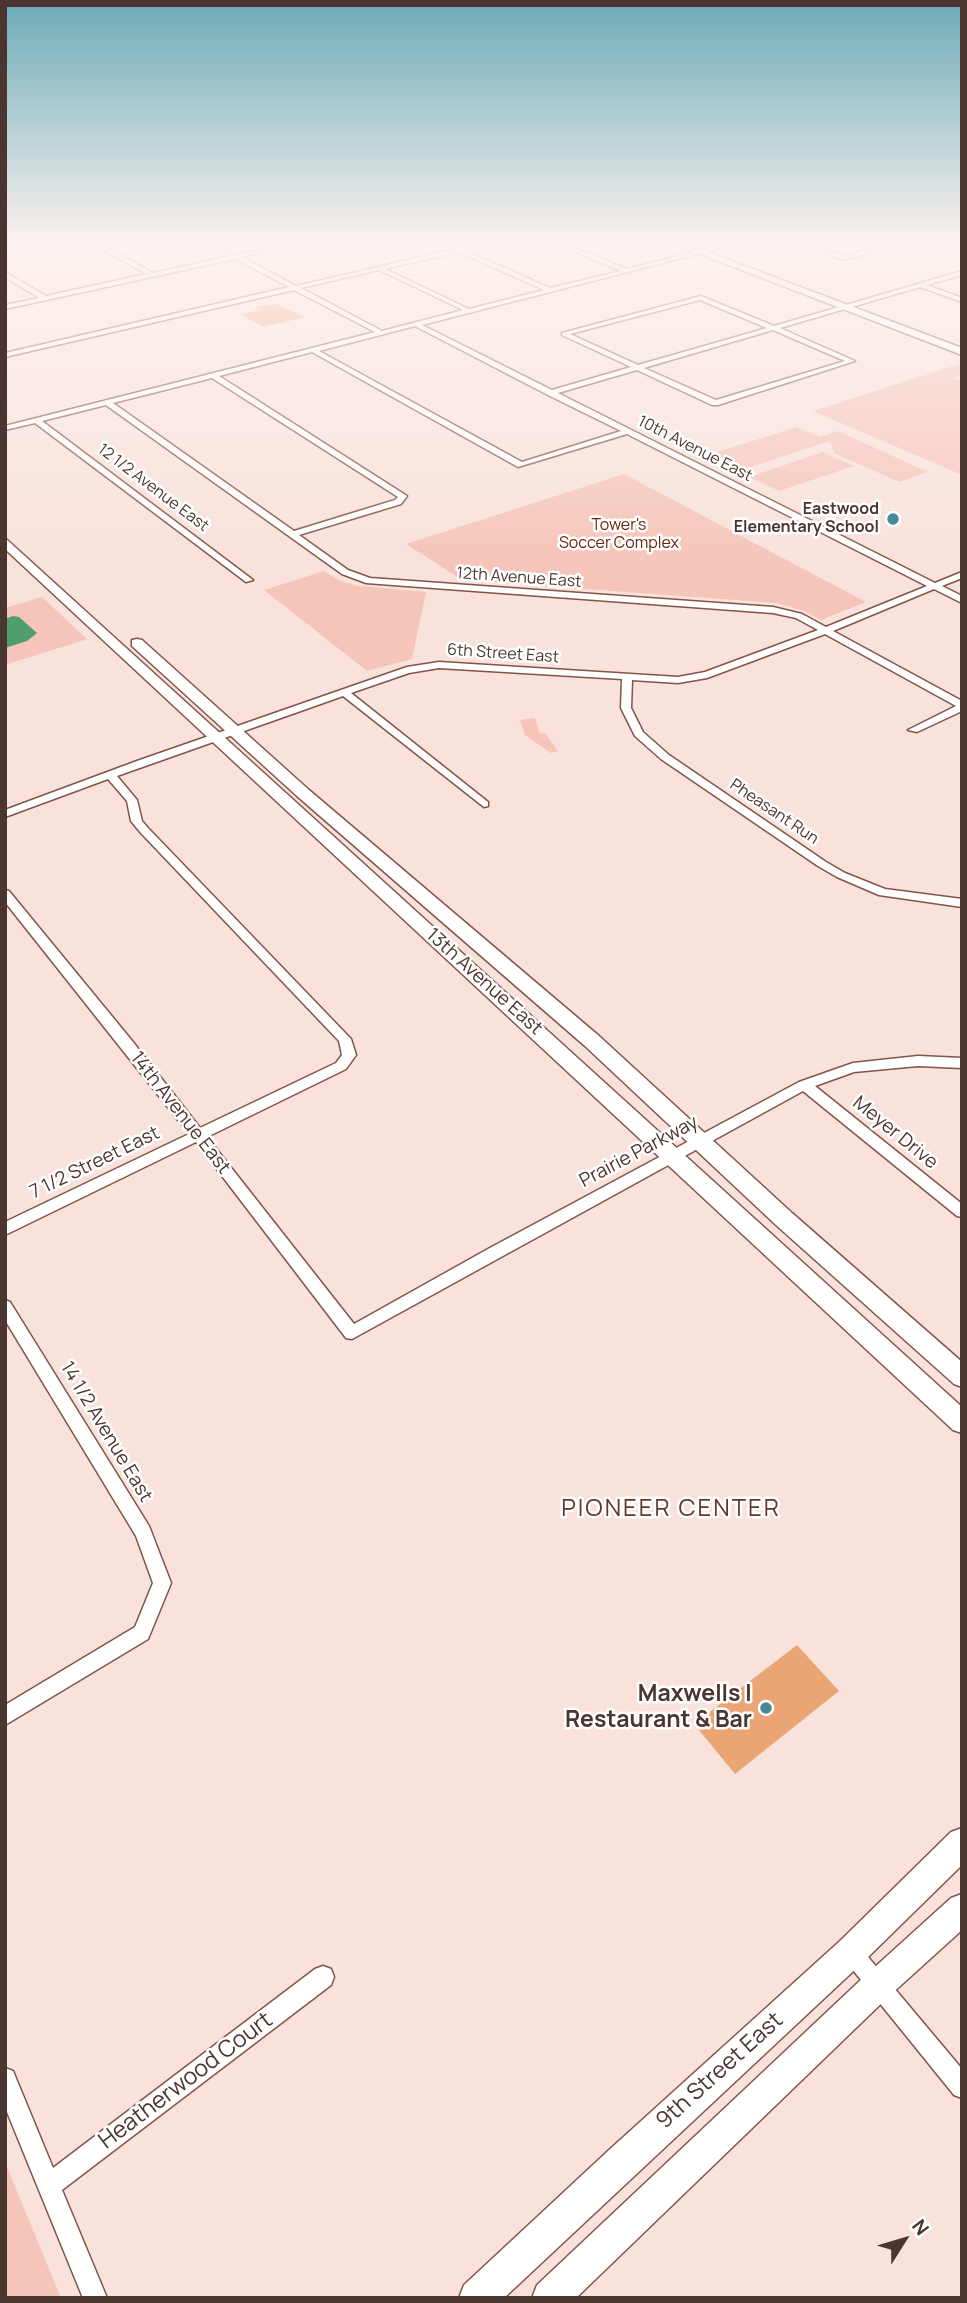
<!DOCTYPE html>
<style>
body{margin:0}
#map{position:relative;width:967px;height:2303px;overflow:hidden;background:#f9e2dc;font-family:Manrope,sans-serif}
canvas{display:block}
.frame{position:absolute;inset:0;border:7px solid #4b3530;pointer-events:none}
.north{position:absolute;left:869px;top:2205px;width:70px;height:70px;-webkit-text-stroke:5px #fff;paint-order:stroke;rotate:53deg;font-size:19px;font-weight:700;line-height:28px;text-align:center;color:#4b3530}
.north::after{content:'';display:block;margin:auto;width:24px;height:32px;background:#4b3530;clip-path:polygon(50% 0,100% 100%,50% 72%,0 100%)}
</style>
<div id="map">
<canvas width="967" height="2303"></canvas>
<div class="frame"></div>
<div class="north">N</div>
</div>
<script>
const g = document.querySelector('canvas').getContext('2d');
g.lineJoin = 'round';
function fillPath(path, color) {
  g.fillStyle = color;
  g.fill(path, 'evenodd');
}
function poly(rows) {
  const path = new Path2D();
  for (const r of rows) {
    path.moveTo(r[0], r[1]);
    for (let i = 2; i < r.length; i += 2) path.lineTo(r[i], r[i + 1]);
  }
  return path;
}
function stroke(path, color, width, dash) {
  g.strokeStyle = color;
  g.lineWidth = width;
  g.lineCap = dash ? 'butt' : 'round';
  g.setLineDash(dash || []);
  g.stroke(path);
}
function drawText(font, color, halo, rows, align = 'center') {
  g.font = font + ' Manrope,sans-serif';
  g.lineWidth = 5;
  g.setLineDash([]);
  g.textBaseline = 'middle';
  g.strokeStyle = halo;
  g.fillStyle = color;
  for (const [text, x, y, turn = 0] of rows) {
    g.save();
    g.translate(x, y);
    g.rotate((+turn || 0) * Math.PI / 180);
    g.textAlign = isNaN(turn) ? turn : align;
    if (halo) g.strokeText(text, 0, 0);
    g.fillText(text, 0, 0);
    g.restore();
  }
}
fillPath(poly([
 [962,363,962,375,954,378,962,381,962,475,813,411],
 [797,427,820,437,838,431,928,472,899,482,834,453,830,441,739,471,707,455],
 [823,452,854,466,779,491,749,477],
 [624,474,866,602,821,620,804,611,776,603,462,580,406,544],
 [324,571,340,581,358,586,426,592,412,659,367,671,264,590],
 [42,597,87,639,5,665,5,608],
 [535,718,540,734,545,733,558,751,551,753,525,735,520,720],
 [5,2162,61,2298,5,2298]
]), '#f5c5b9');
fillPath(poly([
 [13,616,19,617,37,633,27,641,5,648,5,619]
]), '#509d6e');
fillPath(poly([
 [277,304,305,317,263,327,240,314,260,310,255,307],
 [797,1645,839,1691,735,1774,694,1724]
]), '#eba575');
const street = poly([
 [90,242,97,242,153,273,230,256,205,242,212,242,237,255,296,242,306,242,242,257,296,286,486,242,496,242,464,250,550,288,621,271,553,242,561,242,627,269,735,242,744,242,422,325,552,390,631,367,562,335,562,333,701,296,774,326,962,271,962,275,927,285,962,298,962,302,920,287,780,328,855,361,718,405,712,405,637,370,558,393,935,583,962,572,962,578,942,586,962,596,962,603,934,589,833,631,962,701,962,711,917,732,908,730,956,706,825,634,707,678,678,683,632,680,631,708,643,732,669,755,826,862,845,873,885,889,962,899,962,907,879,895,837,877,818,866,661,759,635,736,621,708,622,679,439,668,409,673,351,693,488,802,488,806,484,807,343,696,117,776,137,800,142,821,148,828,351,1039,356,1055,346,1069,207,1137,354,1324,488,1249,799,1082,853,1063,918,1056,962,1058,962,1068,918,1066,854,1072,815,1086,962,1204,962,1217,957,1216,803,1091,352,1339,346,1338,196,1142,5,1235,5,1222,189,1134,5,902,5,890,9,891,133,1042,200,1128,336,1063,342,1055,339,1041,140,832,131,821,127,801,108,779,5,817,5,810,137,761,407,667,439,662,678,677,705,672,818,630,796,618,773,613,366,583,342,574,106,405,42,421,253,580,246,582,35,423,5,430,5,426,375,332,294,290,5,357,5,353,289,287,235,259,5,309,5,305,39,298,5,277,5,272,46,296,146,274,90,242],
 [458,252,544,290,469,309,385,269,458,252],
 [379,270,463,310,382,331,301,288,379,270],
 [700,300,767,328,638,365,570,334,700,300],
 [415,326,548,395,621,431,522,462,319,351,415,326],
 [773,330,845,361,716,400,644,368,773,330],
 [312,352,518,467,627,434,927,586,826,627,802,614,773,607,370,578,348,570,299,535,401,504,407,496,219,376,312,352],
 [212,378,398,497,395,500,294,531,113,403,212,378],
 [794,242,802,242,844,256,900,242,909,242,844,260,794,242],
 [5,1300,10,1302,149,1526,171,1583,148,1639,5,1725,5,1705,135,1627,153,1583,136,1536,5,1320,5,1300],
 [851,1941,858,1945,962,2069,962,2098,954,2095,844,1959,840,1952,844,1945,851,1941],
 [323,1966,331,1969,334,1977,331,1985,62,2190,107,2298,83,2298,5,2107,5,2068,13,2071,53,2168,315,1969,323,1966]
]);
const secondary = poly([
 [669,242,681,242,962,348,962,355,669,242],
 [5,538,962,1407,962,1433,953,1430,5,549,5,538],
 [137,639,142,640,309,790,599,1036,792,1213,962,1362,962,1387,954,1384,776,1225,585,1046,297,796,132,646,132,640,137,639],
 [962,1828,962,1865,862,1963,504,2298,459,2298,464,2285,609,2150,840,1941,951,1832,962,1828],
 [962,1894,962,1930,888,1997,576,2298,532,2298,537,2285,866,1975,951,1898,962,1894]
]);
stroke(street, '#835447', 3);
stroke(secondary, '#835447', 3);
fillPath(street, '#fff');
fillPath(secondary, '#fff');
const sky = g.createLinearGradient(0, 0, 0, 564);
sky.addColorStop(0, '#6babb7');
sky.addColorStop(0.43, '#fcf2ef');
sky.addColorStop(1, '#fcf2ef00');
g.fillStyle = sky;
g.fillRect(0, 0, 967, 564);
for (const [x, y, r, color] of [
 [893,519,7,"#468999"],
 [766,1708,7,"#468999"]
]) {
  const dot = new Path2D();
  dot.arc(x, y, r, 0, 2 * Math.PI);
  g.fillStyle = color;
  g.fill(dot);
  stroke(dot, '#fff', 2.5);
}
drawText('16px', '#4b3530', '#fff', [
 ["10th Avenue East",695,449,27],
 ["12 1/2 Avenue East",153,488,37],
 ["12th Avenue East",519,578,4],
 ["6th Street East",503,654,4],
 ["Pheasant Run",774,812,34]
]);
drawText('bold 16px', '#4b3530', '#fff', [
 ["Eastwood",879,510],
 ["Elementary School",879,528]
], 'right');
drawText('16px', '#6c2411', '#fff', [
 ["Tower's",619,526],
 ["Soccer Complex",619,544]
]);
drawText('19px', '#4b3530', '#fff', [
 ["13th Avenue East",484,982,42],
 ["14th Avenue East",180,1113,52],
 ["Meyer Drive",895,1133,39],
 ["Prairie Parkway",639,1152,-28],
 ["7 1/2 Street East",95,1163,-26],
 ["14 1/2 Avenue East",106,1432,59]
]);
drawText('bold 23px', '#4b3530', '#fff', [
 ["Maxwells |",752,1695],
 ["Restaurant & Bar",752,1721]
], 'right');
drawText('23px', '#4b3530', '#fff', [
 ["9th Street East",720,2071,-42],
 ["Heatherwood Court",186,2081,-37]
]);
g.letterSpacing = '2px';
drawText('24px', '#62362b', '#fff', [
 ["PIONEER CENTER",671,1509]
]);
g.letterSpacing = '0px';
</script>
